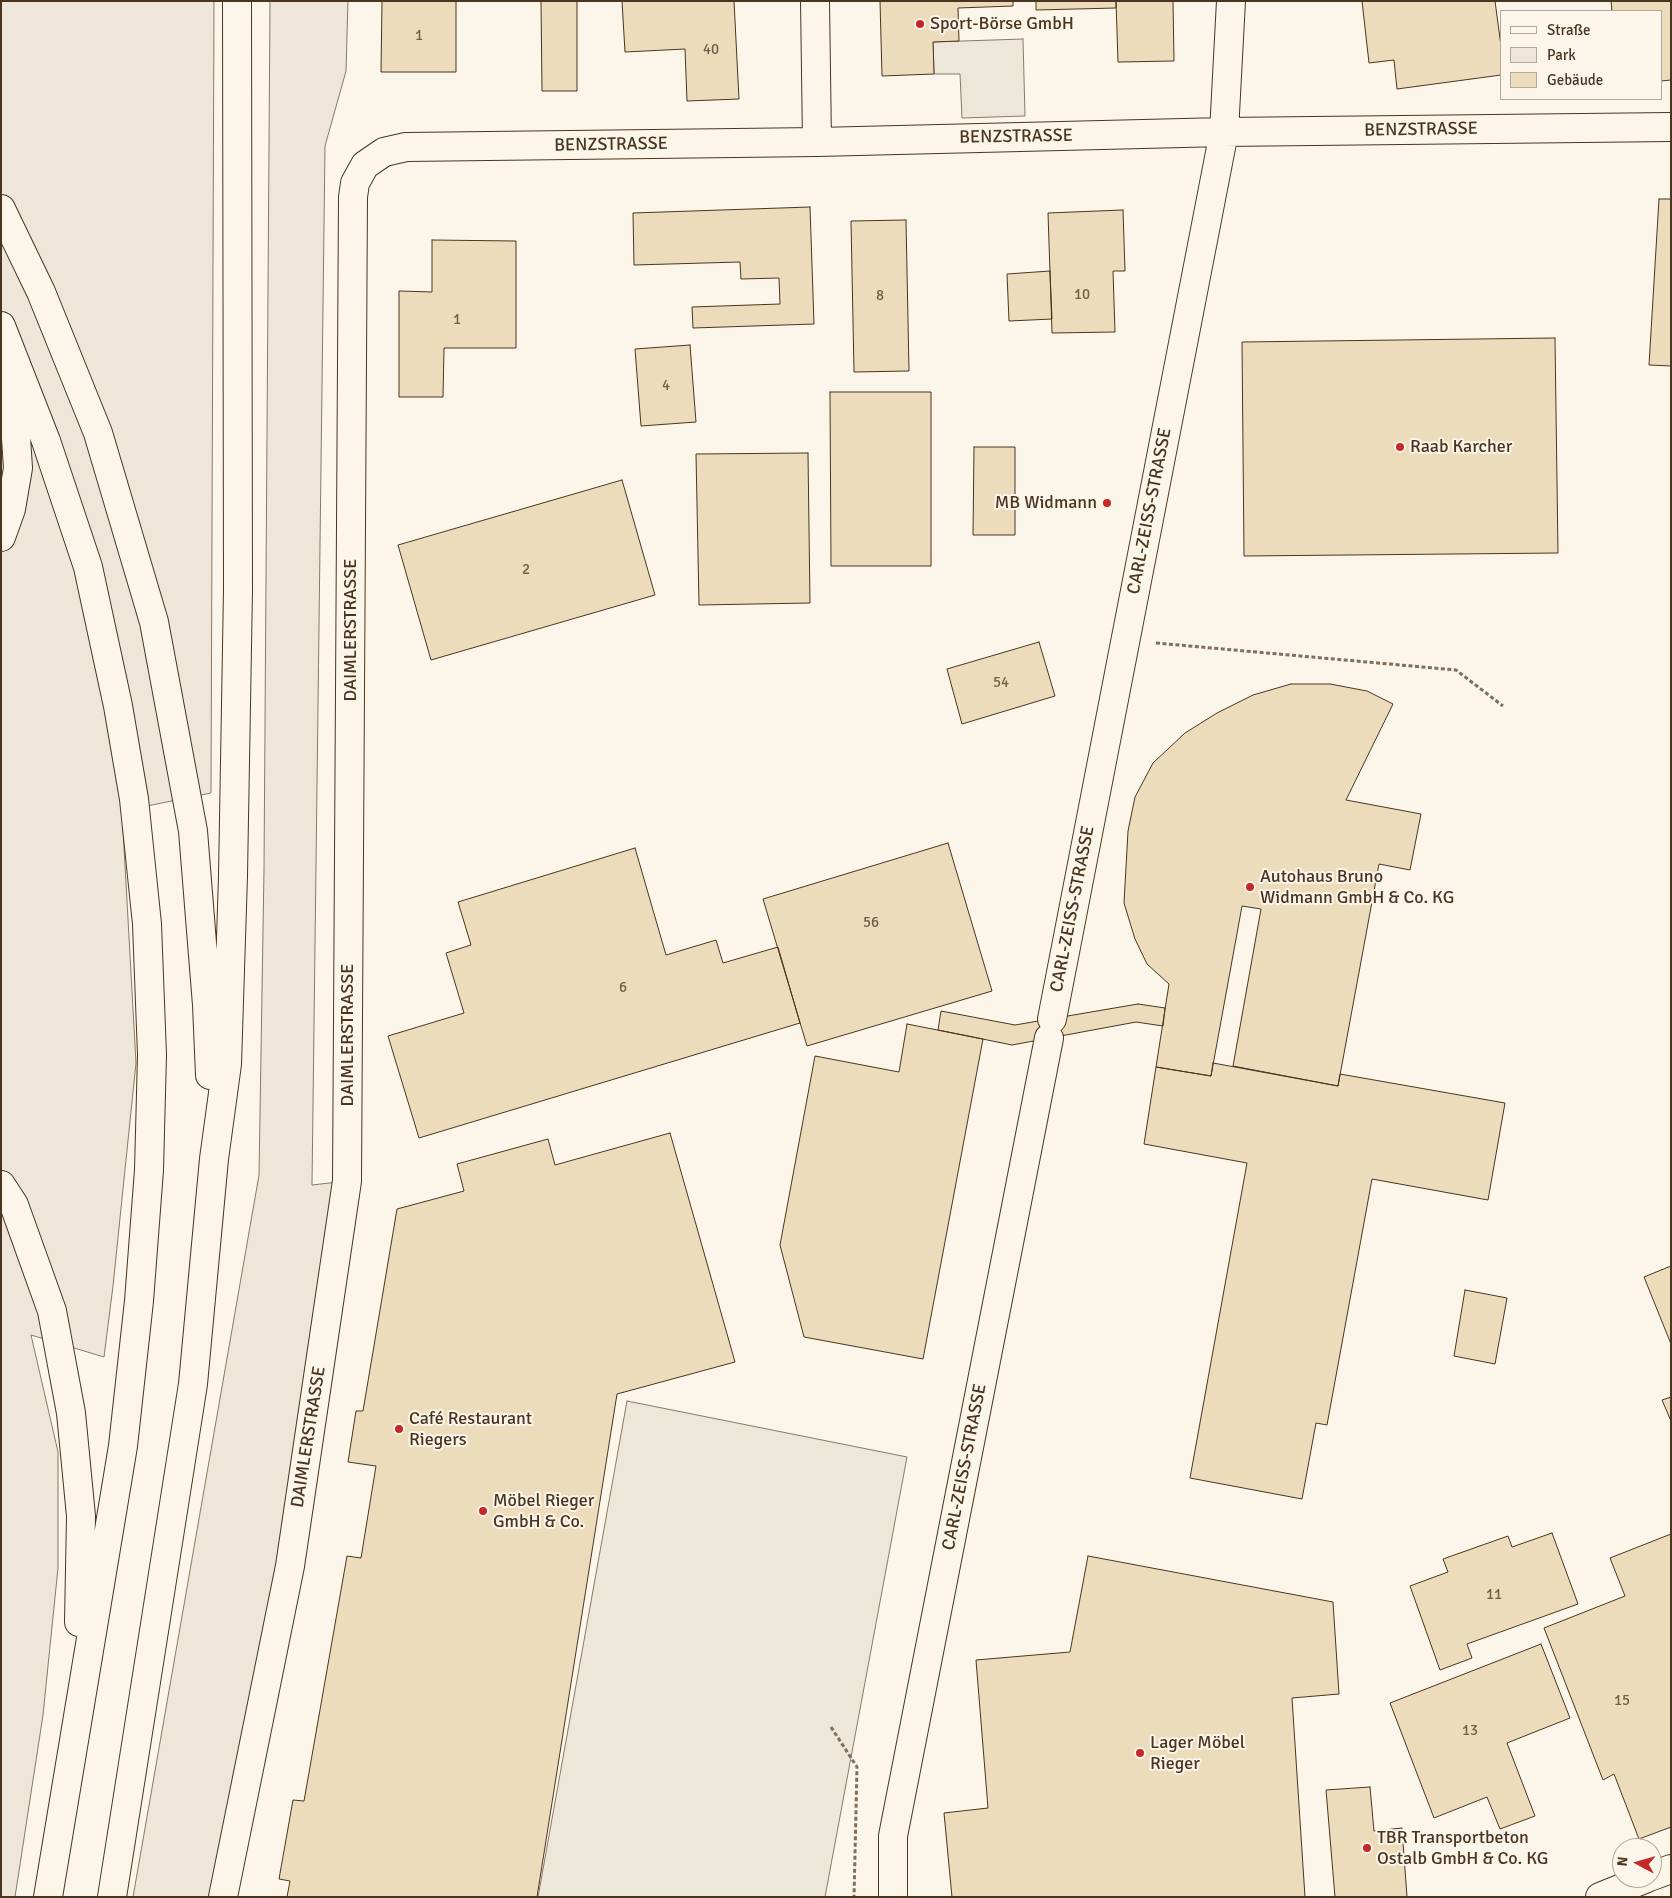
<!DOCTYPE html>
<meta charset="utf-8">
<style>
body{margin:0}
#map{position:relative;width:1672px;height:1898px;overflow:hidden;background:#fbf6e9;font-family:Signika,sans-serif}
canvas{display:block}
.frame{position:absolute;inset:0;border:2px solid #4a3520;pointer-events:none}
.legend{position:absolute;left:1500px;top:10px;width:162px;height:90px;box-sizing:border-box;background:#fbf6e9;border:1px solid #b4a999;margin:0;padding:6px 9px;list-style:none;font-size:15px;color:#4a3520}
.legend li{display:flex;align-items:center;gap:10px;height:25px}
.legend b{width:25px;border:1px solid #b4a999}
.north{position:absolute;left:1612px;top:1838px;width:50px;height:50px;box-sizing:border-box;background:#fbf6e9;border:1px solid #b4a999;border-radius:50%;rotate:276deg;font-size:14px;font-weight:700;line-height:20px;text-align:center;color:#4a3520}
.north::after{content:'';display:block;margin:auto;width:18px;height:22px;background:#c62828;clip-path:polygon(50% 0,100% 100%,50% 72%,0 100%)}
</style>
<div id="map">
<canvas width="1672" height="1898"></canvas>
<div class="frame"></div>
<ul class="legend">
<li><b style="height:6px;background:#fbf6e9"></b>Straße</li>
<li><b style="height:14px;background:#ede6d9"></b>Park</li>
<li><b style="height:14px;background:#ecdcbc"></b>Gebäude</li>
</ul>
<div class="north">N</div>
</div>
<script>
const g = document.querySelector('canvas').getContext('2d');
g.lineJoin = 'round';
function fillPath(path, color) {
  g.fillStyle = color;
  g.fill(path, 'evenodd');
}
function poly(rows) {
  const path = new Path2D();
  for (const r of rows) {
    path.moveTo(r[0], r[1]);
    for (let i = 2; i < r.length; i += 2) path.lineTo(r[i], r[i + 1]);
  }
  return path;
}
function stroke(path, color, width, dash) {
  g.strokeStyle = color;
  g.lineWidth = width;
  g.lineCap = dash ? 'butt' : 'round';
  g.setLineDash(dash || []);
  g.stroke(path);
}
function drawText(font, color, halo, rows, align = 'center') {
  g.font = font + ' Signika,sans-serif';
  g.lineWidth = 4;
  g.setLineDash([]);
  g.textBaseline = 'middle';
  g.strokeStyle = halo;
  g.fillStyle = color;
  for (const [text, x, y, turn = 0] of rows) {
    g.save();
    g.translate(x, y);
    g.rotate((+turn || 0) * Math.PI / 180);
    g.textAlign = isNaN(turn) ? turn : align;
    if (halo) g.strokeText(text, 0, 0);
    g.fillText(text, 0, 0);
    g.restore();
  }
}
const green = poly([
 [1,1,214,1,211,793,122,811,136,1063,113,1286,104,1357,31,1335,58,1452,58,1568,43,1715,15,1897,1,1897,1,1],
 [270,1,348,1,346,71,325,146,312,1185,347,1181,223,1897,133,1897,259,1175,264,869,270,1]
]);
fillPath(green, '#ede6d9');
stroke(green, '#887966', 1);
const parking = poly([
 [1023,39,1025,116,962,118,960,74,934,74,933,42,1023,39],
 [627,1401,907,1457,825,1897,538,1897,627,1401]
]);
fillPath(parking, '#ede7d9');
stroke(parking, '#887966', 1);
const building = poly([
 [382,1,456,1,456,72,381,72,382,1],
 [541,1,577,1,577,91,542,91,541,1],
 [622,1,734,1,739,99,687,101,685,49,625,52,622,1],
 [880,1,1013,1,1013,6,958,8,959,41,933,42,934,74,882,76,880,1],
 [1036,1,1116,1,1116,8,1036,10,1036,1],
 [1116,1,1173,1,1174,61,1118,62,1116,1],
 [1362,1,1495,1,1501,46,1501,75,1397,89,1394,60,1369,63,1362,1],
 [1611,1,1671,1,1671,80,1661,81,1661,11,1612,11,1611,1],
 [1659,199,1671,199,1671,366,1649,365,1659,199],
 [810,207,814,324,693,328,692,307,780,304,779,278,741,279,740,262,634,265,633,213,810,207],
 [1123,210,1125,271,1113,271,1115,332,1052,333,1048,213,1123,210],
 [906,220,909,371,854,372,851,221,906,220],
 [432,240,516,241,516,348,444,348,443,397,399,397,399,291,432,292,432,240],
 [1050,271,1052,319,1009,321,1007,274,1050,271],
 [1555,338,1558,553,1244,556,1242,342,1555,338],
 [690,345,696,422,641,426,635,349,690,345],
 [830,392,931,392,931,566,831,566,830,392],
 [974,447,1015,447,1015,535,973,535,974,447],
 [808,453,810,603,699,605,696,454,808,453],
 [622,480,655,595,431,660,398,545,622,480],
 [1039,642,1055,696,962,724,947,669,1039,642],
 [1291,684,1330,684,1367,691,1393,704,1346,800,1421,814,1410,870,1379,864,1338,1086,1233,1066,1261,909,1242,906,1211,1076,1156,1067,1169,984,1147,964,1135,939,1124,903,1128,831,1135,797,1153,763,1185,733,1217,713,1253,695,1291,684],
 [948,843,992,991,807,1046,763,899,948,843],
 [635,848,666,955,716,940,723,963,778,947,800,1023,419,1138,388,1036,464,1013,446,953,471,945,458,902,635,848],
 [1138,1004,1165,1008,1163,1026,1136,1022,1012,1045,938,1030,941,1011,1015,1025,1138,1004],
 [907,1024,983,1039,923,1359,804,1337,780,1245,815,1056,899,1072,907,1024],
 [1213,1063,1338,1086,1340,1074,1505,1103,1488,1200,1372,1179,1327,1425,1316,1423,1302,1499,1190,1478,1247,1163,1144,1144,1156,1067,1211,1076,1213,1063],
 [670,1133,735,1362,617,1394,537,1897,287,1897,290,1881,279,1879,293,1800,304,1801,347,1556,361,1558,376,1466,348,1462,356,1411,363,1411,397,1209,464,1191,457,1164,548,1139,555,1165,670,1133],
 [1671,1266,1671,1344,1644,1277,1671,1266],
 [1465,1290,1507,1298,1495,1364,1454,1356,1465,1290],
 [1671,1397,1671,1421,1662,1400,1671,1397],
 [1552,1533,1578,1604,1467,1644,1472,1658,1440,1670,1410,1586,1448,1572,1443,1559,1508,1536,1512,1547,1552,1533],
 [1671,1534,1671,1827,1639,1839,1614,1774,1603,1780,1544,1628,1625,1596,1610,1558,1671,1534],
 [1088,1556,1333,1602,1339,1694,1292,1698,1305,1897,952,1897,944,1813,988,1808,976,1660,1070,1652,1088,1556],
 [1541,1644,1570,1718,1507,1743,1535,1816,1500,1829,1487,1797,1434,1818,1390,1703,1541,1644],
 [1370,1787,1374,1831,1402,1828,1407,1897,1335,1897,1326,1790,1370,1787]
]);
fillPath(building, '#ecdcbc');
stroke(building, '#4a3520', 1);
const minor = poly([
 [815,1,817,142],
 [1052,1019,1224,132,1231,1],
 [1652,1876,1671,1869],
 [223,1897,290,1566,347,1181,353,197,355,183,365,165,384,152,406,147,817,142,1224,132,1671,127],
 [893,1897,893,1836,1049,1038],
 [1600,1897,1647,1878]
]);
const highway = poly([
 [1,209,41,292,98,433,154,622,193,831,207,1005,210,1075],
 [1,326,46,441,88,567,118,706,134,799,147,924,152,1055,149,1170,139,1301,123,1446,48,1897],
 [1,537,11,509,18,468,14,408,8,376],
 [1,1185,14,1205,52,1311,71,1413,81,1516,79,1622],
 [112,1897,193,1384,214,1159,227,1064,233,876,238,590,237,1]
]);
stroke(minor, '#4a3520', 30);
stroke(highway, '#4a3520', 30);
stroke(poly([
 [1156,643,1456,670,1503,706],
 [831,1727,857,1767,854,1897]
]), '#7f6f5c', 3, [4, 2.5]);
stroke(minor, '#fbf6e9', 28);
stroke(highway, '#fbf6e9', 28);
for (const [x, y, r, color] of [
 [920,24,5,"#c62828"],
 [1400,447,5,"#c62828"],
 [1107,503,5,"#c62828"],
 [1250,887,5,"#c62828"],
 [399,1429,5,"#c62828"],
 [483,1511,5,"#c62828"],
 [1140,1753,5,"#c62828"],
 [1367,1848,5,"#c62828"]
]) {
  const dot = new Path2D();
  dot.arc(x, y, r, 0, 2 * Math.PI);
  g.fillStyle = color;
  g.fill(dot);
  stroke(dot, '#fbf6e9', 2);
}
drawText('15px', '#725f47', null, [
 ["1",419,36],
 ["40",711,50],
 ["10",1082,295],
 ["8",880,296],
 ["1",457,320],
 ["4",666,386],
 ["2",526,570],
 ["54",1001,683],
 ["56",871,923],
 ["6",623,988],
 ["11",1494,1595],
 ["15",1622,1701],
 ["13",1470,1731]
]);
drawText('18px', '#4a3520', '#fbf6e9', [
 ["Sport-Börse GmbH",930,24],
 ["Raab Karcher",1410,447],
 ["MB Widmann",1097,503,"right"],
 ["Autohaus Bruno",1260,877],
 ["Widmann GmbH & Co. KG",1260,898],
 ["Café Restaurant",409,1419],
 ["Riegers",409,1440],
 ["Möbel Rieger",493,1501],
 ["GmbH & Co.",493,1522],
 ["Lager Möbel",1150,1743],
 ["Rieger",1150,1764],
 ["TBR Transportbeton",1377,1838],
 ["Ostalb GmbH & Co. KG",1377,1859]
], 'left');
drawText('18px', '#4a3520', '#fbf6e9', [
 ["BENZSTRASSE",1421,130,-1],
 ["BENZSTRASSE",1016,137,-1],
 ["BENZSTRASSE",611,145,-1],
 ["CARL-ZEISS-STRASSE",1150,511,-79],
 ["DAIMLERSTRASSE",351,630,-90],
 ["CARL-ZEISS-STRASSE",1073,909,-79],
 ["DAIMLERSTRASSE",348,1035,-90],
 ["DAIMLERSTRASSE",309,1437,-81],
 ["CARL-ZEISS-STRASSE",965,1467,-79]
]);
</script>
